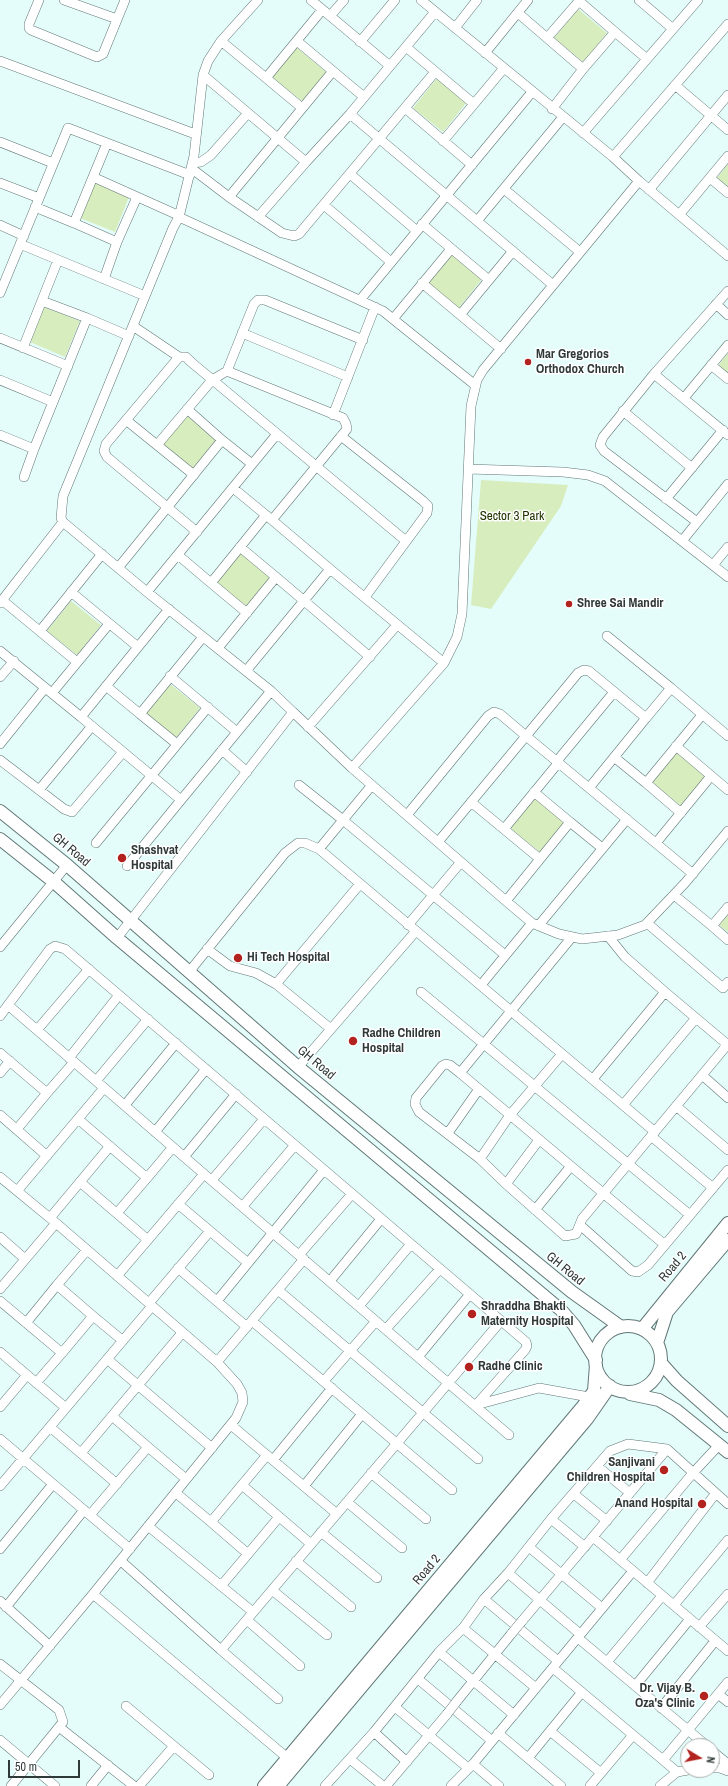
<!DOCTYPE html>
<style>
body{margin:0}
#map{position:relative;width:728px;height:1786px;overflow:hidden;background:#e4fdfb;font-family:"Archivo Narrow",sans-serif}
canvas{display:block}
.north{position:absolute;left:680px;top:1738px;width:40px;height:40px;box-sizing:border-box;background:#fff;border:1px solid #acb0af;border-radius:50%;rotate:100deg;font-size:11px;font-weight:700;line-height:16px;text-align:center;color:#2f3938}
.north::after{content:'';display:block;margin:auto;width:14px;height:18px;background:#b2221e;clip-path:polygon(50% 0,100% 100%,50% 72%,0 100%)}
.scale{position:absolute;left:8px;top:1760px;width:72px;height:18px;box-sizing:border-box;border:2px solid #2f3938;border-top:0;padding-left:5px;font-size:12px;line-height:14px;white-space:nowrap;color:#2f3938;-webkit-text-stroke:3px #fff;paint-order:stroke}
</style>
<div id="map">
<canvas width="728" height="1786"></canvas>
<div class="north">N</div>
<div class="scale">50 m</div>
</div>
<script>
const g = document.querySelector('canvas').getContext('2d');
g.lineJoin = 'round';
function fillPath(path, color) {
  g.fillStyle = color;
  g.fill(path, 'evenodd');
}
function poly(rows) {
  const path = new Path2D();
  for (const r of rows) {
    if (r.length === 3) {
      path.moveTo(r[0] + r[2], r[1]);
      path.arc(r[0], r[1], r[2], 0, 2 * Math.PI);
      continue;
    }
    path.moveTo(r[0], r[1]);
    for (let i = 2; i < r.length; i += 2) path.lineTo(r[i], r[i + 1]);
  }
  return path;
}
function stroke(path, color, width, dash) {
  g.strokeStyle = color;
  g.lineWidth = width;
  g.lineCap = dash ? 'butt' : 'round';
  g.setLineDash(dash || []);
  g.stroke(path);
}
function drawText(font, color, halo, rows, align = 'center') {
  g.font = font + ' "Archivo Narrow",sans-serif';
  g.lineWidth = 3;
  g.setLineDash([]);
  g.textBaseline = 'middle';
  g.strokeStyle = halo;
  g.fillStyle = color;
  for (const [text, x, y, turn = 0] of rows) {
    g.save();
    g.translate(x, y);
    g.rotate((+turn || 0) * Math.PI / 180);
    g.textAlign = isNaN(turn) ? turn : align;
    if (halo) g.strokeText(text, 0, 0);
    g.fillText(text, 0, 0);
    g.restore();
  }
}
fillPath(poly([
 [578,9,607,33,583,62,554,38],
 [296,47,326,72,302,101,272,77],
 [437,78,467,102,443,132,413,108],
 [728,164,728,186,717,178],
 [94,182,129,197,115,232,80,218],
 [452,255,482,279,458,309,428,284],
 [44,307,80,321,65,357,30,342],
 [728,353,728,374,718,366],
 [186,415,216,440,192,469,162,445],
 [481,480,568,485,561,506,491,609,471,605],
 [240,553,270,577,246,607,216,582],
 [71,601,101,625,77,655,47,631],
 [170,684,200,708,176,738,146,714],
 [676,752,705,776,681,806,651,782],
 [534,798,564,822,540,852,510,828],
 [728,914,728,932,719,925]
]), '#d8edbd');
const street = poly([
 [39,0,29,24,29,28,31,30,97,57,103,54,125,0],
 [64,0,117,19],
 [258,0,221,41,208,61,203,75,194,156,179,217,173,228,63,496,61,518,63,522,147,592,271,691,293,712],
 [311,0,390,66],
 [421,0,613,157],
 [639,0,673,29],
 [579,1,615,32],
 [518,13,583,69,615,32,647,59],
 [330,16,344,0],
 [728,24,613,157,639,181,728,256],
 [455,28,477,0],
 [547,38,580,0],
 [221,41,266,78,322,10],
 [297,41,364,97],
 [360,42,395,0],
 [406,47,474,104,504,68],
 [485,53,528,0],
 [0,61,195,134],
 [203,75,306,162,350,114,435,12],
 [266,78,302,108],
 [675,85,728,130],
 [405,108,472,165],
 [552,109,583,69],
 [350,114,553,285],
 [583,133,698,0],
 [443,141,474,104],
 [0,142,53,163],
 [192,163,201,162,211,155,248,113],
 [191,168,229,197,282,233,294,236,299,234,435,72],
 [350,174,417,231],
 [93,177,180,216],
 [710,178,728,193],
 [0,183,39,198],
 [504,189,580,252],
 [649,190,728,95],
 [229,197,333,71],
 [324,205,391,262],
 [35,207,74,223,107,143],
 [679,215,728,156],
 [179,217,383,311,475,385],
 [258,217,306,162],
 [477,221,563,117],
 [74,223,117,242,104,279],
 [422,224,489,280,513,251],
 [0,225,24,236],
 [117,242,137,197],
 [20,244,145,296],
 [422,283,501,349],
 [728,291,654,374,728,435],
 [0,293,68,128,190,175],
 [360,300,532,92],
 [42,301,87,318],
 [716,304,728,315],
 [460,315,489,280],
 [393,319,451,249],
 [133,326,179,357],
 [242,333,348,377],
 [0,338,68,366],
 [23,348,58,260],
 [711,365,728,379],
 [654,374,603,437,600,445,604,451,697,522],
 [0,380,53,402],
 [684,398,728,345],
 [187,409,222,440],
 [623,411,692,468],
 [333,415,375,307],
 [126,420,194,475],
 [0,435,34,449,87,318,129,336],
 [341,436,423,501,428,506,427,513,365,597],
 [157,445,212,380,227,371],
 [468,469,563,472,588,475,605,481,728,577],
 [24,477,34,449],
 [233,488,272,520,347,429,346,424,343,418,227,371,254,304,258,300,265,300,363,340],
 [666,499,723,430],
 [272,520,330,569],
 [197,532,107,457,104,451,106,444,179,357,186,357,191,362,406,541],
 [682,541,728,484],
 [240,547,276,577],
 [178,555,211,583,266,515],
 [713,565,728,547],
 [118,568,222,440,252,464],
 [211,583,247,613],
 [71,592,138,647],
 [147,592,277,434],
 [2,600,77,662],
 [0,603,63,522],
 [169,609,81,717,181,800,271,691],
 [40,631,102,554],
 [607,636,671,688],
 [218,648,276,577,370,657],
 [0,651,81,717],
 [246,671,330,569,444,663],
 [170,676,237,732],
 [0,677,14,661],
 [106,686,140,714,203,637],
 [52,693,109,624],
 [140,714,177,744],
 [646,718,589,788,526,736,578,673,584,670,589,671,646,718,671,688,728,736],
 [308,727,397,625],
 [0,744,45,688],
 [676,746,728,790],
 [222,750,247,772],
 [614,757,646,783,702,715],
 [0,760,64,809,72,812,123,752],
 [557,761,614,692],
 [352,768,444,663,457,637,462,614,471,406,477,380,483,370,639,181],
 [646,783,681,813],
 [299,785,343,820,505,955],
 [372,785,319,849,511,1011,460,1073,665,1245],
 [589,788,693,874],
 [39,790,92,726],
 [534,792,570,822],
 [471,802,540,859,570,822,602,848],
 [407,815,488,716,494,712,500,714,526,736,438,842],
 [504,829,559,762],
 [96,843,208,707],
 [656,843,711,776],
 [127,866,181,800],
 [674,895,712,926],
 [506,901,540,859],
 [728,907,712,926,728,940],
 [647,923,723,988,728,982],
 [408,925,461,862],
 [539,925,627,819],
 [608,936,625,957,665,992],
 [572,937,511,1011,623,1105],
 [117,938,293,712,352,768,506,901,532,923,559,934,582,939,618,935,645,925,685,883,728,831],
 [0,947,67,865],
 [207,949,230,966,256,973,276,984],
 [189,972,285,853,298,843,305,843,319,849],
 [481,985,532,923],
 [421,992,690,1215],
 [0,1016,8,1005],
 [331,1029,276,984,360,884],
 [37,1030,89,969],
 [0,1053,47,1093,74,1062],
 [69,1058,119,995],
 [298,1067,416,931],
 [0,1073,10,1061],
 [460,1073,450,1065,446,1064,442,1066,416,1098,415,1104,419,1112,480,1159,506,1184,565,1236,576,1234,582,1219,728,1044],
 [702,1075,728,1098],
 [593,1079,665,992,728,1045],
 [96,1081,148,1019],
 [125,1105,176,1043],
 [676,1106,728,1150],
 [0,1115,47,1156],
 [78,1119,147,1178,173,1147],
 [17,1129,47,1093],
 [155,1132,206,1069],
 [655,1132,623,1105,696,1018],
 [448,1133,479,1089],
 [651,1136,713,1188],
 [184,1157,236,1094],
 [480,1159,510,1115,562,1054],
 [204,1174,8,1005,50,949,55,946,65,949,526,1342,527,1346,525,1350,476,1405],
 [0,1177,56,1223,217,1362,237,1384,242,1393,243,1402,236,1418,93,1594,0,1705],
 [212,1180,264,1119],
 [80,1182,148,1240],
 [506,1184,539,1140],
 [17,1191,104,1088],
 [243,1206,295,1145],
 [535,1210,571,1166],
 [117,1213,147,1178],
 [50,1218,110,1146],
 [580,1225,632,1271,638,1272,648,1265,728,1170],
 [210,1231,248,1263],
 [0,1237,25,1259],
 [299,1255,352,1194],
 [178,1268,247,1327],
 [117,1276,204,1174,509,1435],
 [330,1281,381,1219],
 [0,1289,56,1223],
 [278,1290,478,1459],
 [0,1301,62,1353,93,1316,57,1285,87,1250],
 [217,1301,324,1170],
 [149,1303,210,1231,178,1204],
 [359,1306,411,1244],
 [93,1316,122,1340],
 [252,1321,452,1490],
 [26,1323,57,1285],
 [386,1329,440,1269],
 [0,1352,66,1408],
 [418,1357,470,1294],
 [107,1359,212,1448],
 [217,1362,304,1259],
 [324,1381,376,1321],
 [36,1383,62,1353],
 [476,1405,539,1388,589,1397],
 [0,1407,27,1375],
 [231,1425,337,1514],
 [50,1427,117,1484],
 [0,1439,130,1549],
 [148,1447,186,1479],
 [81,1453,112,1416],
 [273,1460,332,1388],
 [597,1466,630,1493],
 [371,1473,426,1519],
 [242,1485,311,1544],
 [0,1486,152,1306],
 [304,1486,362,1414],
 [176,1493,211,1522],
 [574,1494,607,1521],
 [347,1502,402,1548],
 [90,1515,148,1447,112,1416,182,1333],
 [551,1519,585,1547],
 [148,1526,253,1612],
 [321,1532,377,1578],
 [593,1537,728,1651],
 [529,1547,602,1608],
 [0,1549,53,1484],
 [248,1554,279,1517],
 [620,1560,693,1473,719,1445],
 [121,1561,221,1650,501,1321],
 [296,1561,351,1607],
 [508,1573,580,1634],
 [647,1583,716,1493],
 [221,1586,248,1554,211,1522,267,1455],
 [272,1590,327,1635],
 [93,1594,291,1761],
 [484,1599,558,1661],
 [0,1601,50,1646],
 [674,1605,728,1540],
 [6,1607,84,1510],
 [247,1620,300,1666],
 [522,1621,667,1449],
 [699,1627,728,1594],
 [463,1628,536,1688],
 [578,1638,707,1746],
 [221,1650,278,1699],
 [439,1652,514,1715],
 [607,1662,662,1596],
 [0,1664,59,1710,63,1722,11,1786],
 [553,1668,663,1760],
 [418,1679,492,1741],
 [635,1686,690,1619],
 [718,1694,728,1702],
 [457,1701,512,1633],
 [126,1706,174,1746,139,1786],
 [395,1707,468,1768],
 [661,1708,715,1641],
 [59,1727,134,1786],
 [550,1731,601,1773],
 [374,1732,407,1762],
 [498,1733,561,1786],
 [0,1740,55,1786],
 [174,1746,209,1775],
 [712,1751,728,1764],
 [528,1758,582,1692],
 [350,1759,383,1786],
 [473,1764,499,1786],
 [712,1768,720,1768,728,1771],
 [677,1772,663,1760,728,1682],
 [91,1786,108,1765],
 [325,1786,374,1732,439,1652,463,1628,484,1599,508,1573,551,1519,610,1451,628,1444,667,1449,728,1504],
 [386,1786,447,1714],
 [451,1786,473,1764,633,1571],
 [590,1786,633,1735],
 [660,1786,677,1772,688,1770]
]);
const secondary = poly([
 [0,811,67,865,298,1067,572,1292,621,1327],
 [0,839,54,882,117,938,561,1310,574,1325,596,1360],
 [628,1359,33],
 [642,1329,728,1223],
 [657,1343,667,1312,728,1240],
 [661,1363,677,1381,728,1426],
 [630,1394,659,1400,676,1410,728,1452],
 [264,1786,583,1406,594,1391,596,1365],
 [278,1786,587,1419,610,1386]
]);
stroke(street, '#617776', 10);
stroke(secondary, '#617776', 14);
stroke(street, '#fff', 9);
stroke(secondary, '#fff', 12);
const streetBridge = poly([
 [512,1633,522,1621],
 [447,1714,457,1701]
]);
stroke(streetBridge, '#617776', 10, []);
stroke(streetBridge, '#fff', 9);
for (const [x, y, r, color] of [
 [528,362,4,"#b2221e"],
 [569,604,4,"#b2221e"],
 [122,858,5,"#b2221e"],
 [238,958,5,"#b2221e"],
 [353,1041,5,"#b2221e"],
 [472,1314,5,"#b2221e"],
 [469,1367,5,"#b2221e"],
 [664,1470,5,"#b2221e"],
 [702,1504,5,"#b2221e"],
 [704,1696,5,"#b2221e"]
]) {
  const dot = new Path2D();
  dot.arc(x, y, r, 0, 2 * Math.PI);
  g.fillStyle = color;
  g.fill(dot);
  stroke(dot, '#fff', 1.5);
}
drawText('bold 13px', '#2f3938', '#fff', [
 ["Mar Gregorios",536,355],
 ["Orthodox Church",536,370],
 ["Shree Sai Mandir",577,604],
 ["Shashvat",131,851],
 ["Hospital",131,866],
 ["Hi Tech Hospital",247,958],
 ["Radhe Children",362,1034],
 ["Hospital",362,1049],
 ["Shraddha Bhakti",481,1307],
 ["Maternity Hospital",481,1322],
 ["Radhe Clinic",478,1367],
 ["Sanjivani",655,1463,"right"],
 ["Children Hospital",655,1478,"right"],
 ["Anand Hospital",693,1504,"right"],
 ["Dr. Vijay B.",695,1689,"right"],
 ["Oza's Clinic",695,1704,"right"]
], 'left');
drawText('13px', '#223400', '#fff', [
 ["Sector 3 Park",512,517]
]);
drawText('13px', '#2f3938', '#fff', [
 ["GH Road",71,850,40],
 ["GH Road",316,1063,40],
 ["Road 2",673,1267,-50],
 ["GH Road",565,1269,39],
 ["Road 2",427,1570,-50]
]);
</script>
